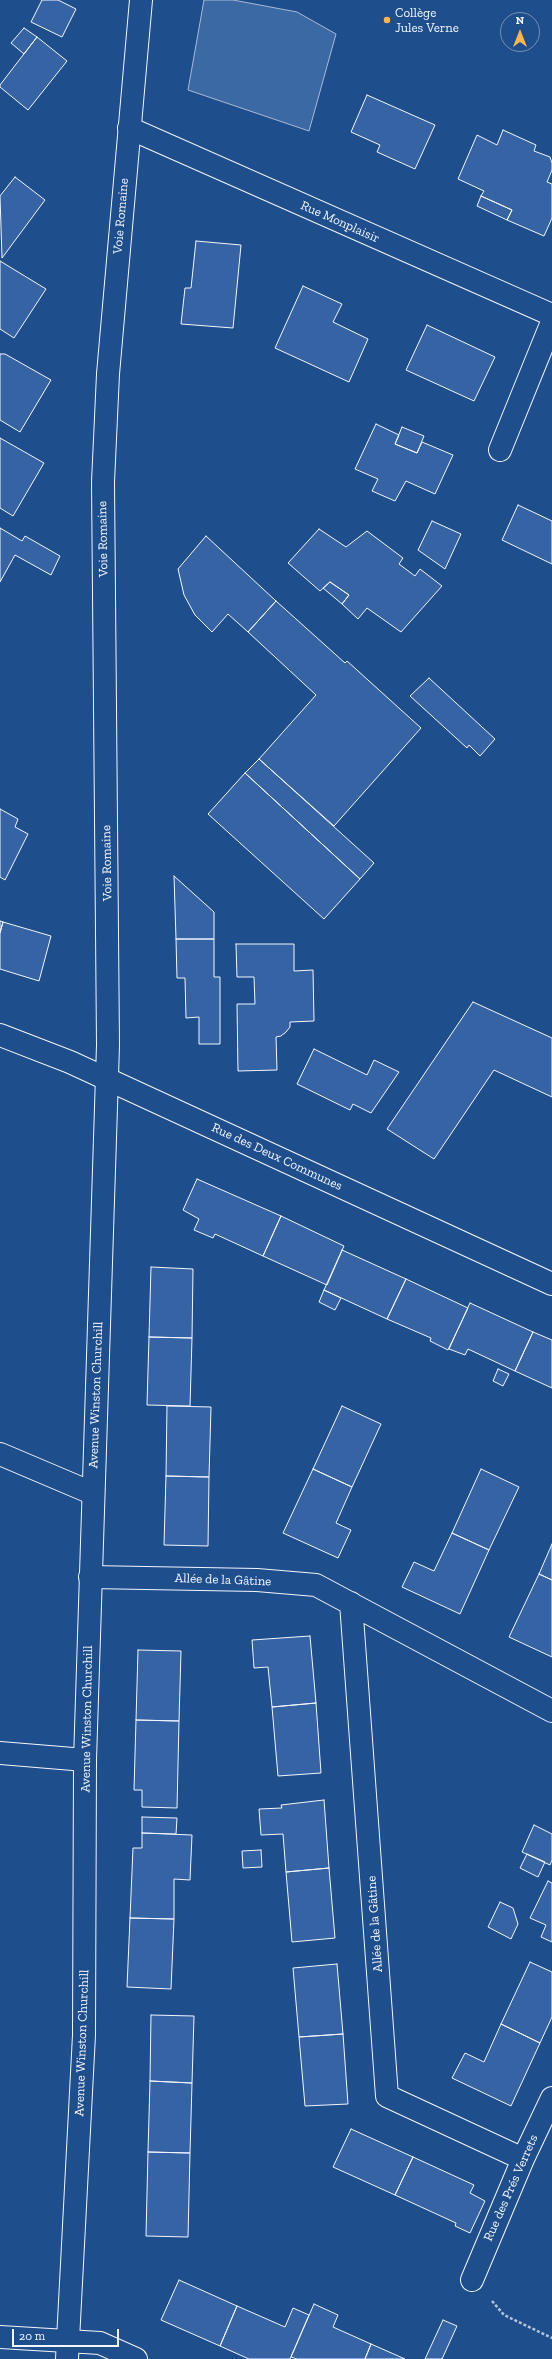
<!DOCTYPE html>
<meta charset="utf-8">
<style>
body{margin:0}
#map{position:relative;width:552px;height:2359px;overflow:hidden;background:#1f4e8c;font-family:"Zilla Slab",serif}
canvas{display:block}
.north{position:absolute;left:500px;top:12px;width:40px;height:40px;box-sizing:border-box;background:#1f4e8c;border:1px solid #7391ba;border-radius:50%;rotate:0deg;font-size:11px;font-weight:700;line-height:16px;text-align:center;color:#f2f6ff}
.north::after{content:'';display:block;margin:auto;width:14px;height:18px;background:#ffb74d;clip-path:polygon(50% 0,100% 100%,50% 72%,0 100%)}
.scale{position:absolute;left:12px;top:2329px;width:107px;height:18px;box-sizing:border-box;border:2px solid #f2f6ff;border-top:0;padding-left:5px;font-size:12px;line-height:14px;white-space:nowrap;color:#f2f6ff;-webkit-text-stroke:3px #1f4e8c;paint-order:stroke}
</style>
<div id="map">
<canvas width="552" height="2359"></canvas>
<div class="north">N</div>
<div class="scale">20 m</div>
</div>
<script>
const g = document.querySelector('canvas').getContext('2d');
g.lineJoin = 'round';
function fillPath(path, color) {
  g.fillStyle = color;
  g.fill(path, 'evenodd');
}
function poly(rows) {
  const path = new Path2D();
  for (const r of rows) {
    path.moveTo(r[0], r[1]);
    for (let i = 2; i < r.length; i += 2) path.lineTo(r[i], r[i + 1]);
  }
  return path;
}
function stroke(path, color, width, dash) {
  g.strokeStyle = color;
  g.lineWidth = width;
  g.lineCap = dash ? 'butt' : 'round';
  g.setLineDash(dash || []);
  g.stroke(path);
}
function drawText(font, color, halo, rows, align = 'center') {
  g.font = font + ' "Zilla Slab",serif';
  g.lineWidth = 3;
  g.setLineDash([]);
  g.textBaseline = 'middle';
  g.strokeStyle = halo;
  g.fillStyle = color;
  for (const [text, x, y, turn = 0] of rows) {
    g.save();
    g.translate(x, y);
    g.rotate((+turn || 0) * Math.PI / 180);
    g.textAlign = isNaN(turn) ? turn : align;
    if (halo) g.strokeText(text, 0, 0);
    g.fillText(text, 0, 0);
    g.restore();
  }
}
const water = poly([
 [204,0,233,0,297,12,336,34,309,131,188,90,204,0]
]);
fillPath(water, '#3b69a3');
stroke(water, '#a8bbd7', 1);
const building = poly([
 [42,0,58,0,76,9,62,37,31,22,42,0],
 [24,28,37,37,24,54,11,43,24,28],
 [37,37,67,61,28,110,0,87,0,85,37,37],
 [367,95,435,125,415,169,377,152,380,145,351,132,367,95],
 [503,130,536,145,534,151,550,157,552,163,552,170,547,182,552,184,552,218,544,236,507,220,512,210,481,196,484,191,458,179,477,135,497,145,503,130],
 [15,177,45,200,2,258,0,196,15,177],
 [481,196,512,210,507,220,477,206,481,196],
 [196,241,241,245,233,328,181,324,185,288,191,288,196,241],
 [0,261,46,289,14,338,0,329,0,261],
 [303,286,342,304,333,322,368,339,349,382,275,348,303,286],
 [427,325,495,357,474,401,406,370,427,325],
 [0,354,5,354,51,380,20,432,0,420,0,354],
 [376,424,399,435,395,444,417,453,422,442,453,455,435,494,406,481,395,501,372,491,378,479,355,469,376,424],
 [402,427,424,436,417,453,395,444,402,427],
 [0,438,44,463,13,516,0,508,0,438],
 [518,505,552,521,552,564,502,540,518,505],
 [432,521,461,534,445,569,418,550,432,521],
 [0,528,22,541,25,536,60,556,51,575,15,555,0,582,0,528],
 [319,529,346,547,367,531,403,558,399,564,415,576,420,569,442,586,401,632,367,608,358,619,342,604,349,595,330,582,320,591,288,563,319,529],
 [206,536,276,601,248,632,228,614,212,632,195,615,184,595,178,569,206,536],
 [330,582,349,595,342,604,323,588,330,582],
 [276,601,345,663,347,661,421,728,334,826,259,759,316,695,248,632,276,601],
 [429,678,495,739,480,756,469,745,467,748,410,696,429,678],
 [259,759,374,863,360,879,245,773,259,759],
 [245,773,360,879,324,919,208,814,245,773],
 [0,809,18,819,15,827,28,834,5,880,0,877,0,809],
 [174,876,214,912,214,939,176,939,174,876],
 [0,921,3,922,0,933,0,921],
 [3,922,51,936,39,981,0,969,0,933,3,922],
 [176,939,214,939,214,977,220,977,220,1044,199,1044,199,1017,186,1018,185,978,177,978,176,939],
 [236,944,294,944,294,971,313,970,314,1021,290,1022,290,1027,286,1032,281,1036,276,1037,277,1070,238,1071,237,1004,255,1004,254,977,237,977,236,944],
 [473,1002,552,1038,552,1097,494,1070,434,1159,387,1129,473,1002],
 [314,1049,367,1075,374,1060,399,1072,371,1113,353,1104,350,1110,297,1084,314,1049],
 [197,1179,281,1216,263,1256,215,1234,213,1238,194,1230,199,1219,183,1210,197,1179],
 [281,1216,344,1246,327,1285,263,1256,281,1216],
 [342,1250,406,1279,387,1319,324,1290,342,1250],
 [151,1267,193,1269,192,1338,149,1337,151,1267],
 [406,1279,468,1308,448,1350,430,1341,431,1338,387,1319,406,1279],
 [324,1290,341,1298,335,1310,319,1302,324,1290],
 [470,1303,533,1332,515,1371,468,1349,465,1355,449,1349,470,1303],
 [533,1332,552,1340,552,1388,515,1371,533,1332],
 [149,1337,192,1338,190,1406,147,1405,149,1337],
 [498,1369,509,1374,503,1386,493,1381,498,1369],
 [167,1406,211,1407,209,1477,166,1476,167,1406],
 [342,1406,381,1424,352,1487,313,1469,342,1406],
 [313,1469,352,1487,336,1523,351,1530,338,1558,283,1533,313,1469],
 [481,1469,519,1487,489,1550,452,1533,481,1469],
 [166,1476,209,1477,208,1546,164,1545,166,1476],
 [452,1533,489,1550,460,1614,402,1587,414,1562,434,1571,452,1533],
 [552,1544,552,1580,539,1574,552,1544],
 [539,1574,552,1580,552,1657,509,1637,539,1574],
 [310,1636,316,1703,272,1707,268,1667,254,1668,252,1640,310,1636],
 [138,1650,181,1651,179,1721,136,1720,138,1650],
 [316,1703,321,1773,278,1776,272,1707,316,1703],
 [136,1720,179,1721,177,1808,142,1807,142,1790,134,1790,136,1720],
 [324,1800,329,1868,286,1872,283,1834,261,1835,259,1809,282,1808,281,1805,324,1800],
 [142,1817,177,1818,176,1834,142,1833,142,1817],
 [534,1825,552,1834,552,1860,550,1865,522,1852,534,1825],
 [142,1833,192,1835,190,1880,174,1879,174,1919,130,1918,133,1848,142,1848,142,1833],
 [261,1850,262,1867,243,1868,242,1851,261,1850],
 [527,1854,545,1862,538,1877,520,1868,527,1854],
 [329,1868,335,1938,292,1942,286,1872,329,1868],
 [548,1881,552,1883,552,1942,541,1937,546,1925,530,1918,548,1881],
 [500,1902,513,1908,518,1924,511,1939,488,1927,500,1902],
 [130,1918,174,1919,171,1989,127,1987,130,1918],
 [530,1962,552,1972,552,2017,540,2043,501,2024,530,1962],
 [337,1964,343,2034,299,2037,293,1968,337,1964],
 [151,2015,194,2016,192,2083,150,2081,151,2015],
 [501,2024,540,2043,511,2106,452,2078,465,2053,484,2062,501,2024],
 [343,2034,348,2104,305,2106,299,2037,343,2034],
 [150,2081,192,2083,190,2153,148,2152,150,2081],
 [351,2129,413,2157,395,2195,333,2167,351,2129],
 [148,2152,190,2153,188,2237,146,2236,148,2152],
 [413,2157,474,2185,470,2193,485,2201,470,2233,455,2226,456,2223,395,2195,413,2157],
 [179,2280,237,2306,220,2346,161,2320,179,2280],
 [314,2304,338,2315,333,2327,371,2344,365,2359,297,2359,291,2357,314,2304],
 [237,2306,285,2327,293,2308,309,2315,290,2359,249,2359,220,2346,237,2306],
 [443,2320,457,2326,442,2359,425,2359,443,2320],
 [371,2344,405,2359,365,2359,371,2344]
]);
fillPath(building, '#3563a3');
stroke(building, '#f2f6ff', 1);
const minor = poly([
 [129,128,552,315],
 [500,450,552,322],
 [0,1035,70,1062,552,1284],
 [0,1454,92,1493],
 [90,1577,257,1580,316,1585,552,1711],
 [351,1603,387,2096,523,2159],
 [0,1753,85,1760],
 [472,2280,523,2159,552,2098],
 [0,2337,100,2343,136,2359]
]);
const tertiary = poly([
 [67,2359,84,2035,85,1760,108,1045,103,482,108,374,141,0]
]);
stroke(minor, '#f2f6ff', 24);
stroke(tertiary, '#f2f6ff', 24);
stroke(poly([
 [492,2301,504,2315,552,2338]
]), '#b3c4dc', 2.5, [3, 2]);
stroke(minor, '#1f4e8c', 22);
stroke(tertiary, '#1f4e8c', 22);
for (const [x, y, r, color] of [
 [387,20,4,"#ffb74d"]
]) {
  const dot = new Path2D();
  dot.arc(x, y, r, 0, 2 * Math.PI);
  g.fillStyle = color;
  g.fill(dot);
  stroke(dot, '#1f4e8c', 1.5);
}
drawText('13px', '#f2f6ff', '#1f4e8c', [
 ["Collège",395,13],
 ["Jules Verne",395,28]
], 'left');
drawText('13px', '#f2f6ff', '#1f4e8c', [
 ["Voie Romaine",121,216,-85],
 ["Rue Monplaisir",340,222,24],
 ["Voie Romaine",103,539,-91],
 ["Voie Romaine",107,863,-91],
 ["Rue des Deux Communes",277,1157,25],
 ["Avenue Winston Churchill",96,1395,-88],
 ["Allée de la Gâtine",223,1580,2],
 ["Avenue Winston Churchill",87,1719,-89],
 ["Allée de la Gâtine",375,1924,-94],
 ["Avenue Winston Churchill",82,2043,-88],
 ["Rue des Prés Verrets",511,2188,-66]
]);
</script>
